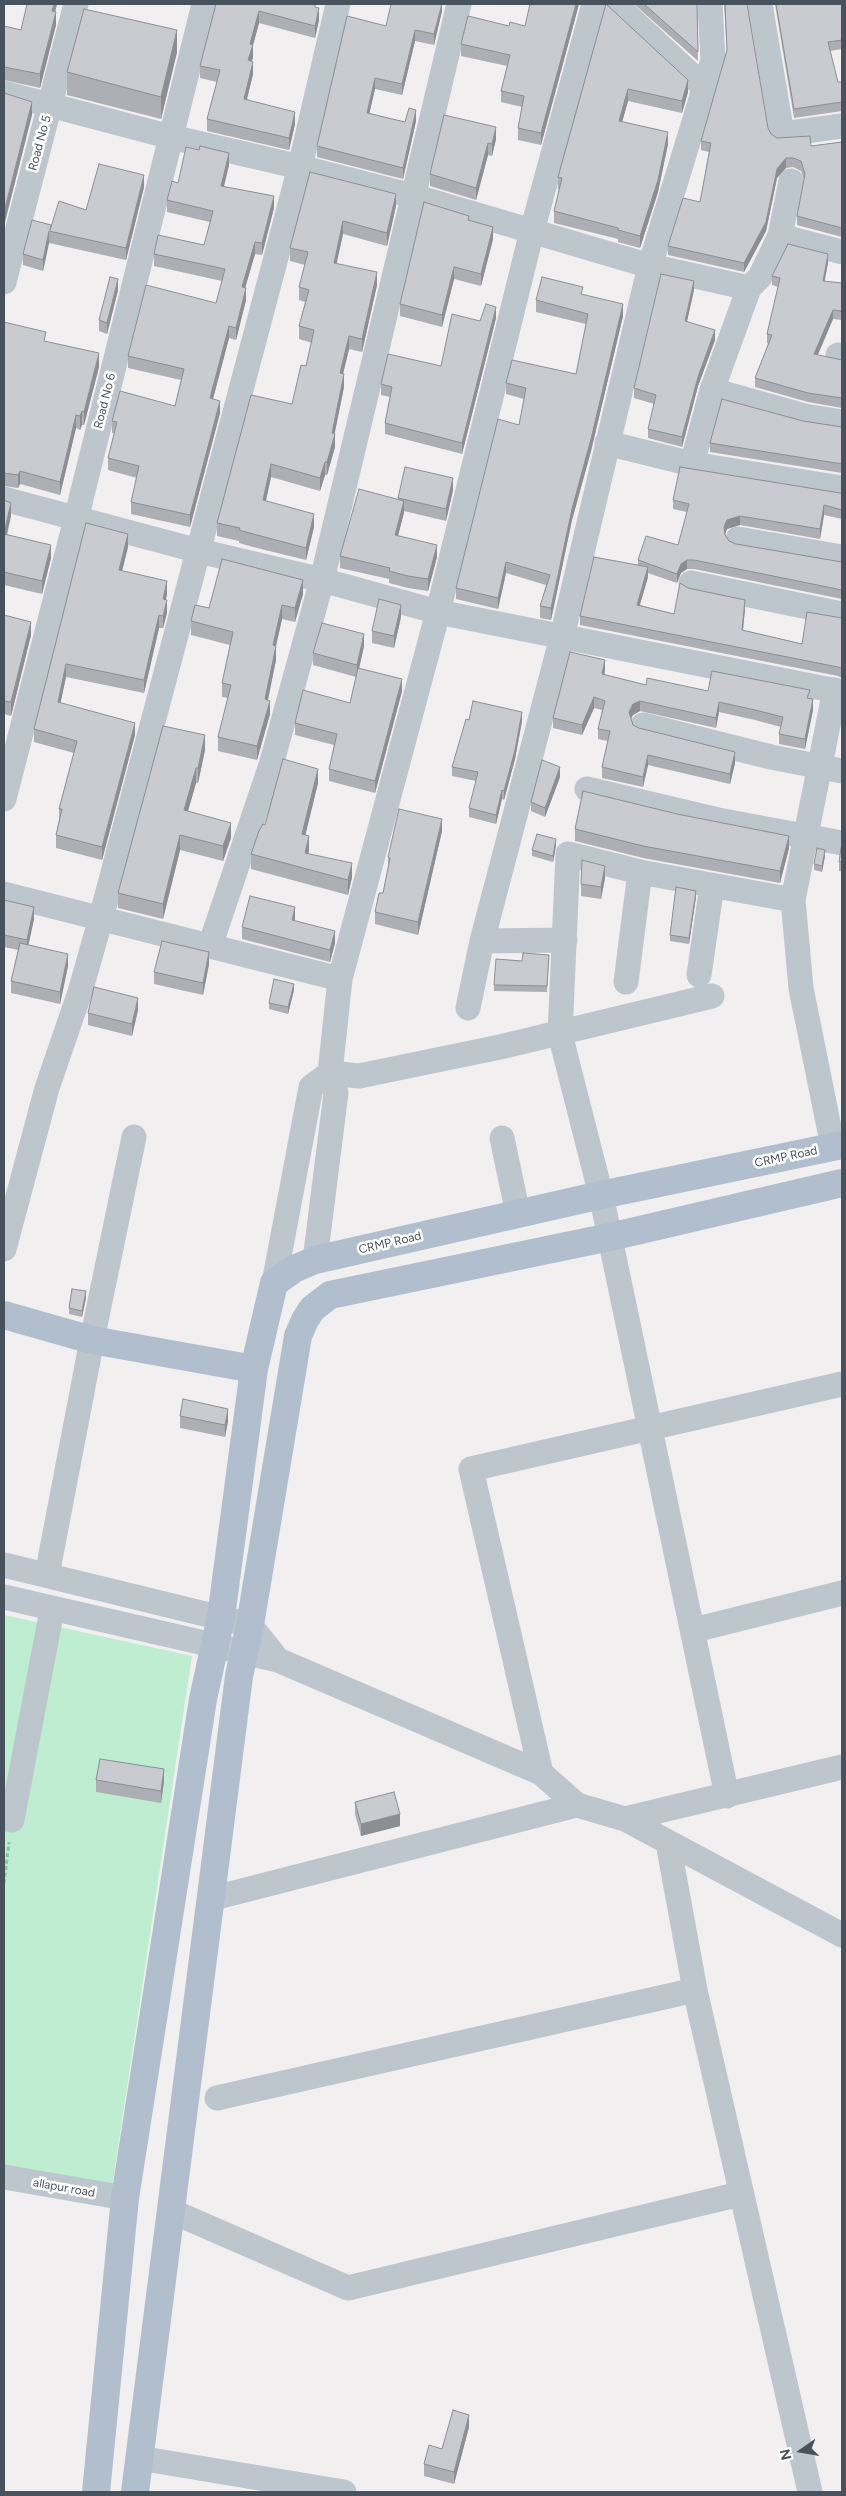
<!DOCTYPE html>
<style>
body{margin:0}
#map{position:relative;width:846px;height:2496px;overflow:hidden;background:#f1efef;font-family:Figtree,sans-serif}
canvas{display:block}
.frame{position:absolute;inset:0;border:5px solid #48525c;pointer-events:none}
.north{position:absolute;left:776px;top:2426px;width:50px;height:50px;-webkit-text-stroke:4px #fff;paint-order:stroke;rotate:257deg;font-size:14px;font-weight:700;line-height:20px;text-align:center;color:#48525c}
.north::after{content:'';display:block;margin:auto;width:18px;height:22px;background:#48525c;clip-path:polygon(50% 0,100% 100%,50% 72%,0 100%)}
</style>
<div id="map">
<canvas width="846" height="2496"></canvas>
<div class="frame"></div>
<div class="north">N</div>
</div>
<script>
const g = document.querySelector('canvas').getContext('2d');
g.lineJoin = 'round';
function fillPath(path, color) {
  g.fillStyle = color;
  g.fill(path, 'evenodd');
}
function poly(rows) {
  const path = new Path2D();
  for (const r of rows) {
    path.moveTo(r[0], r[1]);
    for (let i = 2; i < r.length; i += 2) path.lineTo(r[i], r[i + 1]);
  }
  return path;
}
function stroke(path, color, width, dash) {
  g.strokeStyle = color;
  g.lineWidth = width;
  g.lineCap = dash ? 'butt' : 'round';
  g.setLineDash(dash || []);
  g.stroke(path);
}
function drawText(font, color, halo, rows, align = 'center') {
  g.font = font + ' Figtree,sans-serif';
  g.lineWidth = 5;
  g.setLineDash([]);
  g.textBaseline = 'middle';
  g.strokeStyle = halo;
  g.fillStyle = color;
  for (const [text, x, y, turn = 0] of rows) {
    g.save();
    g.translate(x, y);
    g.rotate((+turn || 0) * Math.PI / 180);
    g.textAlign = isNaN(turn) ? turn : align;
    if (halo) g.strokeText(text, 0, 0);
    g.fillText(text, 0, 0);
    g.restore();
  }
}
fillPath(poly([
 [4,1615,192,1656,112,2187,4,2166]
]), '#bfedd2');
stroke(poly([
 [4,1883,9,1842]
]), '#79caa3', 3, [4, 2.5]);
stroke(poly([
 [615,4,704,87],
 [760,4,782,134,842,126],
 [4,93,171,137,300,167,413,196,650,266,749,288,760,277,780,236,842,252],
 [780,236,791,181],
 [4,282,76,4],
 [838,355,842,356],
 [712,390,805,416,842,422],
 [607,443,692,464,842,488],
 [692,464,712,390,749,288],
 [4,499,199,551,322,580,438,612,842,692],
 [738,539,842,557],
 [691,583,842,614],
 [643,725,771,757,842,771],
 [587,789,718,820,842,843],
 [4,799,76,519,204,4],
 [4,894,340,979],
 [793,900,801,988,833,1147],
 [482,941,565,940],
 [210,946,271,765,322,580,459,4],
 [699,975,712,885],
 [626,982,640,872],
 [468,1008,482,941,562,637,650,266,713,60,710,4],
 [502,1138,518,1214],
 [4,1249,47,1088,80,992,101,918,300,167,338,4],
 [315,1260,336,1093,330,1073,340,979,438,612,532,231,594,4],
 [274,1283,311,1087,330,1073,359,1076,500,1047,712,996],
 [4,1565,250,1625,278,1660,4,1597],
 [47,1575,92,1340,134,1137],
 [694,1630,842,1593],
 [278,1660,541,1773,577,1805,625,1819,842,1935],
 [541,1773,471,1469,842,1384],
 [727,1796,601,1195,560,1034,568,854,640,872,793,900,835,690],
 [4,1818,12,1820,52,1610],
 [625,1819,842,1767],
 [668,1843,695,1990,810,2492],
 [210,1899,577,1805],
 [217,2098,695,1990],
 [4,2177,125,2198],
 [171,2211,348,2288,740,2194],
 [139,2458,344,2492]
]), '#bec6cd', 25);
stroke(poly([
 [4,1315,92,1340,254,1369],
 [96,2492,125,2198,203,1699,221,1617,254,1369,274,1283,294,1269,315,1260,601,1195,842,1145],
 [135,2492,239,1676,250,1625,298,1336,305,1320,312,1309,330,1295,610,1237,842,1183]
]), '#b0becd', 28);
fillPath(poly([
 [21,4,57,4,55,12,56,25,40,88,4,80,4,26,21,30,27,5],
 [216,4,317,8,319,20,315,38,259,23,253,45,253,57,252,61,253,74,247,99,295,124,289,150,207,131,207,119,217,82,200,78,200,66],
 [442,4,442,11,434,45,415,41,402,95,375,89,369,113,405,122,416,121,403,179,317,157,317,146,386,26],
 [579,4,541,145,518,140,518,128,522,107,501,102,501,91,507,66,461,56,461,44,509,26,525,26],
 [606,4,688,92,682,113,628,101,622,122,668,144,658,192,640,248,618,242,618,239,554,223,554,211,559,189,558,189,558,177],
 [634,4,697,4,698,61],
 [724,4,747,4,768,128,771,134,777,138,811,146,842,142,842,237,797,225,797,216,804,180,801,171,793,167,786,168,777,178,766,231,744,272,668,255,668,246,700,202,709,152,701,150,701,141,727,52],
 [775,4,842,4,842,49,830,51,838,82,842,82,842,111,794,118],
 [177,52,161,119,67,95,67,72],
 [496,139,492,156,488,155,476,200,430,186,430,174],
 [229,165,224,186,274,208,262,255,255,254,245,287,246,300,236,340,229,338,213,399,220,413,190,527,131,514,131,502,137,478,108,470,108,458,114,433,112,433,112,421,175,406,181,380,128,368,128,356,216,303,222,281,154,266,154,254,204,245,210,222,167,212,167,200],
 [310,172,396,206,387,246,343,234,336,263,377,285,362,352,349,349,343,374,344,387,334,434,335,447,327,475,325,475,320,491,271,477,266,501,314,527,306,560,257,548,239,543,239,541,217,536,217,523,292,404,306,366,312,343,299,339,299,326,305,302,299,300,299,287,305,265,290,261,290,248],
 [144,187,126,260,49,243,43,271,23,265,23,254,51,225],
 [469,220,493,239,481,286,454,279,442,327,400,316,400,304],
 [828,263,824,281,842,283,842,320,833,319,818,355,842,360,842,408,808,402,755,387,755,378,768,344,767,343,767,334,778,287,772,285,772,276],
 [118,290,107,334,99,331,99,320],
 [694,290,687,321,715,340,698,386,682,447,648,438,648,429,654,404,634,398,634,388],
 [583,295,623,316,591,451,572,520,551,620,540,618,540,606,546,585,506,573,498,609,456,599,456,588,519,425,524,399,506,394,506,383,576,374,586,324,536,312,536,300],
 [496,318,462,454,385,434,385,423,390,397,381,395,381,384,441,366,480,321],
 [4,322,99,367,84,425,82,425,80,430,76,428,60,495,20,484,18,488,4,486],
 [803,421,842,427,842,473,710,452,710,443],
 [453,490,446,521,404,511,398,536,437,557,428,591,408,588,389,583,389,579,340,568,340,556,398,499,398,498],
 [840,493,842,493,842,519,824,515,820,539,740,525,727,529,725,535,729,541,736,544,842,562,842,599,694,569,687,569,681,573,677,583,648,573,648,577,640,605,674,614,688,588,745,609,743,630,802,644,842,618,842,678,838,676,580,625,580,616,638,566,638,560,678,545,687,512,673,509,673,500],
 [4,500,11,516,7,535,51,558,42,594,4,585],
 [128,534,128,547,122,571,167,594,166,600,167,613,163,628,159,628,144,693,66,677,60,703,135,735,102,860,56,848,56,835,59,820,59,809,74,753,34,742,34,729],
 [303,594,295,622,282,619,276,646,276,660,268,700,270,714,257,760,218,751,218,737,228,698,222,697,222,683,230,645,191,635,191,621,209,608],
 [4,615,31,635,11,716,4,714],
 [401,617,394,648,372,643,372,631],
 [364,646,359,669,402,691,375,793,329,781,329,769,334,745,295,735,295,723,350,703,356,677,313,665,313,653],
 [605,671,604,675,646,685,708,691,810,699,813,710,805,749,779,744,779,734,781,727,755,720,719,712,716,728,640,711,633,715,631,718,633,725,639,728,735,763,730,784,648,765,643,787,602,778,602,767,608,741,598,739,598,729,602,710,594,708,582,735,553,728,553,718],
 [469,720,522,721,515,759,504,800,502,799,496,824,469,817,469,808,476,781,452,776,452,767],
 [205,750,198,783,196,783,188,811,231,838,223,861,180,850,163,919,118,908,118,893],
 [560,777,545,817,531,811,531,802],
 [318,783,305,835,309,851,308,853,352,877,348,895,251,869,251,854,265,825],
 [575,829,789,848,780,883,643,858,575,841],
 [442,831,418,935,375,924,375,912,383,893,388,870,388,857],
 [556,846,553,862,532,856,532,850],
 [842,848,842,871,839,871,839,862],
 [825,856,822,872,814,870,814,864],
 [605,878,601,899,581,896,581,884],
 [696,897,689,944,670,941,670,935],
 [4,900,34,919,28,945,68,966,60,1004,11,993,11,981,18,950,4,947],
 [295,919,295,921,335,943,330,962,242,939,242,927],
 [549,955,547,992,494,991,494,985],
 [209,964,203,995,154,984,154,972],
 [294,990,288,1014,269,1009,269,1003],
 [138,1010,132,1036,88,1025,88,1013],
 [86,1298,82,1317,69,1314,69,1308],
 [180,1416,228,1421,225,1437,180,1428],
 [96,1780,164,1781,161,1803,96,1792],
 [355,1802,400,1826,361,1836,355,1814],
 [469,2427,454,2484,424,2476,424,2464]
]), '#adafb4');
fillPath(poly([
 [54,4,57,4,52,25,52,11],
 [442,4,442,11,434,45,434,34],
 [576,4,579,4,541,145,541,133],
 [319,8,319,20,315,38,315,26],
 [259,11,259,23,253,45,253,57,248,72,248,60,250,44],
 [56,12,56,25,40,88,40,74],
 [177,30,177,52,161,119,161,97],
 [415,30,415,41,402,95,402,84],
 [253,62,253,74,244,111,244,99],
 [375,78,375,89,367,124,367,113],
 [688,80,688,92,682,113,682,101],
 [628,89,628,101,619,133,619,121],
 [32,102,32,115,4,226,4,212],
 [416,110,416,121,403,179,403,168],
 [295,112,295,124,289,150,289,138],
 [496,127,496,139,492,156,492,144],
 [668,132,668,144,658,192,640,248,640,236],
 [488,143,488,155,476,200,476,188],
 [229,153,229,165,221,198,221,186],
 [786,158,786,168,777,178,766,231,744,272,744,263,777,169],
 [144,175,144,187,126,260,126,248],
 [396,194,396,206,387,246,387,233],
 [274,196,274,208,262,255,262,243],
 [343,221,343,234,334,276,334,263],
 [493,227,493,239,481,286,481,274],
 [49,231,49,243,43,271,43,260],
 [255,242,255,254,242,299,242,287],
 [828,254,828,263,823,290,823,281],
 [454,267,454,279,442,327,442,315],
 [377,272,377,285,362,352,362,339],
 [118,279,118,290,107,334,107,323],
 [694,281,694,290,685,330,685,321],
 [246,288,246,300,236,340,236,328],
 [623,304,623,316,591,451,572,520,551,620,551,608,572,509],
 [496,307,496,318,462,454,462,443],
 [833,310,833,319,814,363,814,354],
 [229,326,229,338,210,410,210,398],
 [715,330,715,340,698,386,682,447,682,437,698,377],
 [349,336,349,349,340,386,340,373],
 [99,353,99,367,84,425,84,412],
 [344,374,344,387,334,437,335,434,335,447,327,475,327,462,332,433],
 [220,401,220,413,190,527,190,515],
 [82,411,82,425,80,430,80,416],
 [76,415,76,428,60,495,60,482],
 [325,462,325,475,320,491,320,478],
 [271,464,271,477,263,513,263,500],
 [20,471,20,484,18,488,18,475],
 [453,478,453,490,446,521,446,509],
 [404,501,404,513,395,547,395,535],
 [11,503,11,516,4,546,4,533],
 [824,505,824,515,820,539,820,529],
 [314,514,314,527,306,560,306,548],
 [740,516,740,525,727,529,724,536,724,527,727,520],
 [128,534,128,547,119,583,119,570],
 [51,545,51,558,42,594,42,581],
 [437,545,437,557,428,591,428,579],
 [687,560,687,569,681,573,677,583,677,574,681,564],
 [506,562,506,573,498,609,498,598],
 [648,567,648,577,637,614,637,605],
 [303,580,303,594,295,622,295,608],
 [167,581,167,594,163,612,163,599],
 [167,600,167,613,163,628,163,616],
 [745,600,745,609,742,639,742,630],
 [282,605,282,619,273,659,273,645],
 [401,605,401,617,394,648,394,636],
 [159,615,159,628,144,693,144,680],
 [31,622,31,635,11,716,11,702],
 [364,634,364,646,357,677,357,665],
 [276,646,276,660,265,713,265,699],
 [605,660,605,671,602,685,602,674],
 [66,664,66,677,58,715,58,702],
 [402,679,402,691,375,793,375,781],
 [594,697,594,708,582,735,582,725],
 [813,699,813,710,805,749,805,739],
 [270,701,270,714,257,760,257,746],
 [640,701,640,711,633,715,629,722,629,712,633,704],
 [719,702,719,712,716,728,716,718],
 [522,712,522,721,515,759,504,800,504,791],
 [135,723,135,735,102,860,102,847],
 [205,735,205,750,198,783,198,768],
 [735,752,735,763,730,784,730,774],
 [648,755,648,765,643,787,643,777],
 [560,767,560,777,545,817,545,808],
 [196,768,196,783,184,825,184,810],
 [318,769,318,783,302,849,302,834],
 [502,790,502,799,496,824,496,815],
 [442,819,442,831,418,935,418,922],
 [231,823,231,838,223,861,223,846],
 [180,835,180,850,163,919,163,904],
 [309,836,309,851,305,867,305,853],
 [789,836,789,848,780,883,780,871],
 [556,839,556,846,553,862,553,856],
 [825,850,825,856,822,872,822,866],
 [352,863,352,877,348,895,348,880],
 [605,866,605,878,601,899,601,887],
 [696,891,696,897,689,944,689,938],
 [34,907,34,919,27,952,27,940],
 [295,907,295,919,292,932,292,920],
 [335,931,335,943,330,962,330,950],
 [209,952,209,964,203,995,203,983],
 [68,954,68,966,60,1004,60,992],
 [294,984,294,990,288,1014,288,1007],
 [138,998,138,1010,132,1036,132,1024],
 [86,1291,86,1298,82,1317,82,1311],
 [228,1409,228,1421,225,1437,225,1425],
 [164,1769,164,1781,161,1803,161,1791],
 [400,1814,400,1826,361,1836,361,1824],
 [469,2415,469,2427,454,2484,454,2472]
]), '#8d8e92');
const building = poly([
 [27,4,54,4,52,11,56,12,40,74,4,67,4,26,21,30,27,4],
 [216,4,315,4,315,7,319,8,315,26,259,11,250,44,253,45,248,60,253,62,244,99,295,112,289,138,207,119,220,70,200,66,216,4],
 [391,4,442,4,434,34,415,30,402,84,375,78,367,113,405,122,409,108,416,110,403,168,317,146,347,16,386,26,391,4],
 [530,4,576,4,541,133,518,128,524,96,501,91,510,55,461,44,468,16,509,26,510,22,525,26,530,4],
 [606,4,688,80,682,101,628,89,619,121,668,132,658,180,640,236,618,230,618,228,554,211,562,178,558,177,606,4],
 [644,4,697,4,698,52,644,4],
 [725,4,747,4,768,128,771,134,777,138,810,136,811,146,842,142,842,228,797,216,805,174,801,161,793,158,786,158,777,169,766,222,744,263,668,246,683,198,700,202,711,143,701,141,727,50,725,4],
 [776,4,842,4,842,40,828,42,838,82,842,82,842,102,794,109,776,4],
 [84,9,177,30,161,97,67,72,84,9],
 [4,93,32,102,4,212,4,93],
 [444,115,496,127,492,144,488,143,476,188,430,174,444,115],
 [200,146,229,153,221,186,274,196,262,243,255,242,242,287,246,288,236,328,229,326,210,398,220,401,190,515,131,502,139,466,108,458,117,422,112,421,120,391,175,406,184,369,128,356,146,285,216,303,225,269,154,254,158,235,204,245,213,211,167,200,172,181,178,183,186,147,199,150,200,146],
 [99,164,144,175,126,248,49,231,43,260,23,254,32,220,51,225,50,230,59,201,86,210,99,164],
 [310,172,396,194,387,233,343,221,334,263,377,272,362,339,349,336,340,373,344,374,332,433,335,434,327,462,325,462,320,478,271,464,263,500,314,514,306,548,257,535,239,530,240,528,217,523,251,395,292,404,301,365,306,366,314,330,299,326,309,290,299,287,308,252,290,248,310,172],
 [424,202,469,216,468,220,493,227,481,274,454,267,442,315,400,304,424,202],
 [788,244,828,254,823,281,842,283,842,311,833,310,814,354,842,360,842,398,808,393,755,378,772,335,767,334,780,278,772,276,788,244],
 [661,274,694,281,685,321,715,330,698,377,682,437,648,429,656,395,634,388,661,274],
 [110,277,118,279,107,323,99,320,110,277],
 [542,277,583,287,581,294,623,304,591,439,572,509,551,608,540,606,550,575,506,562,498,598,456,588,498,419,519,425,526,388,506,383,512,360,576,374,588,314,536,300,542,277],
 [486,304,496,307,462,443,385,423,392,387,381,384,388,354,441,366,452,314,480,321,486,304],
 [4,322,46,332,44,341,99,353,84,412,82,411,80,416,76,415,60,482,20,471,18,475,4,473,4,322],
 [722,399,803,421,842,427,842,464,710,443,722,399],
 [405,467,453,478,446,509,398,498,405,467],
 [680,467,840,493,842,493,842,510,824,505,820,529,740,516,727,520,724,527,725,535,729,541,736,544,842,562,842,590,694,560,687,560,681,564,677,574,638,560,646,536,678,545,689,504,673,500,680,467],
 [359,489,404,501,395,535,437,545,428,579,408,576,389,571,390,568,340,556,359,489],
 [4,500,11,503,4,533,4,500],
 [86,523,128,534,119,570,167,581,163,599,167,600,163,616,159,615,144,680,66,664,58,702,135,723,102,847,56,835,62,809,59,809,77,741,34,729,86,523],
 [4,534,51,545,42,581,4,572,4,534],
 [594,557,648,567,637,605,674,614,680,583,688,588,745,600,742,630,802,644,807,612,842,618,842,668,838,667,580,616,594,557],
 [222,559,303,580,295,608,282,605,273,645,276,646,265,699,270,701,257,746,218,737,231,685,222,683,233,632,191,621,195,605,209,608,222,559],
 [379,599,401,605,394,636,372,631,379,599],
 [4,615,31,622,11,702,4,701,4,615],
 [322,623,364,634,357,665,313,653,322,623],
 [570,652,605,660,602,674,646,685,647,678,708,691,712,671,810,690,807,698,813,699,805,739,779,734,783,717,755,710,719,702,716,718,640,701,633,704,629,712,633,725,639,728,735,752,730,774,648,755,643,777,602,767,610,731,598,729,605,701,594,697,582,725,553,718,570,652],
 [358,668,402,679,375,781,329,769,337,734,295,723,303,690,350,703,358,668],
 [473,701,522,712,515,750,504,791,502,790,496,815,469,808,478,772,452,767,466,719,469,720,473,701],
 [163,726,205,735,198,768,196,768,184,810,231,823,223,846,180,835,163,904,118,893,163,726],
 [283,759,318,769,302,834,309,836,305,853,352,863,348,880,251,854,259,831,263,824,265,825,283,759],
 [542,760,560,767,545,808,531,802,542,760],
 [583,791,677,814,789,836,780,871,643,846,575,829,583,791],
 [399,809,442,819,418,922,375,912,379,893,383,893,390,858,388,857,399,809],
 [537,834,556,839,553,856,532,850,537,834],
 [817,848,825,850,822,866,814,864,817,848],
 [841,848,842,848,842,862,839,862,841,848],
 [582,860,605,866,601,887,581,884,582,860],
 [676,887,696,891,689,938,670,935,676,887],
 [250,896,295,907,292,920,335,931,330,950,242,927,250,896],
 [4,900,34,907,27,940,4,935,4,900],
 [162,941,209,952,203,983,154,972,162,941],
 [20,943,68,954,60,992,11,981,20,943],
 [523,953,549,955,547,986,494,985,496,959,522,961,523,953],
 [274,979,294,984,288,1007,269,1003,274,979],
 [94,987,138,998,132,1024,88,1013,94,987],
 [72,1289,86,1291,82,1311,69,1308,72,1289],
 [183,1399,228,1409,225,1425,180,1416,183,1399],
 [100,1759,164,1769,161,1791,96,1780,100,1759],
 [394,1792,400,1814,361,1824,355,1802,394,1792],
 [453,2410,469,2415,454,2472,424,2464,429,2445,442,2449,453,2410]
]);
fillPath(building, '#c9cbd1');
stroke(building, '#8d8e92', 1);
drawText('12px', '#48525c', '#fff', [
 ["Road No 5",40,143,-75],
 ["Road No 6",105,401,-76],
 ["CRMP Road",786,1157,-12],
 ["CRMP Road",390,1243,-13],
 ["allapur road",64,2188,10]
]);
</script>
